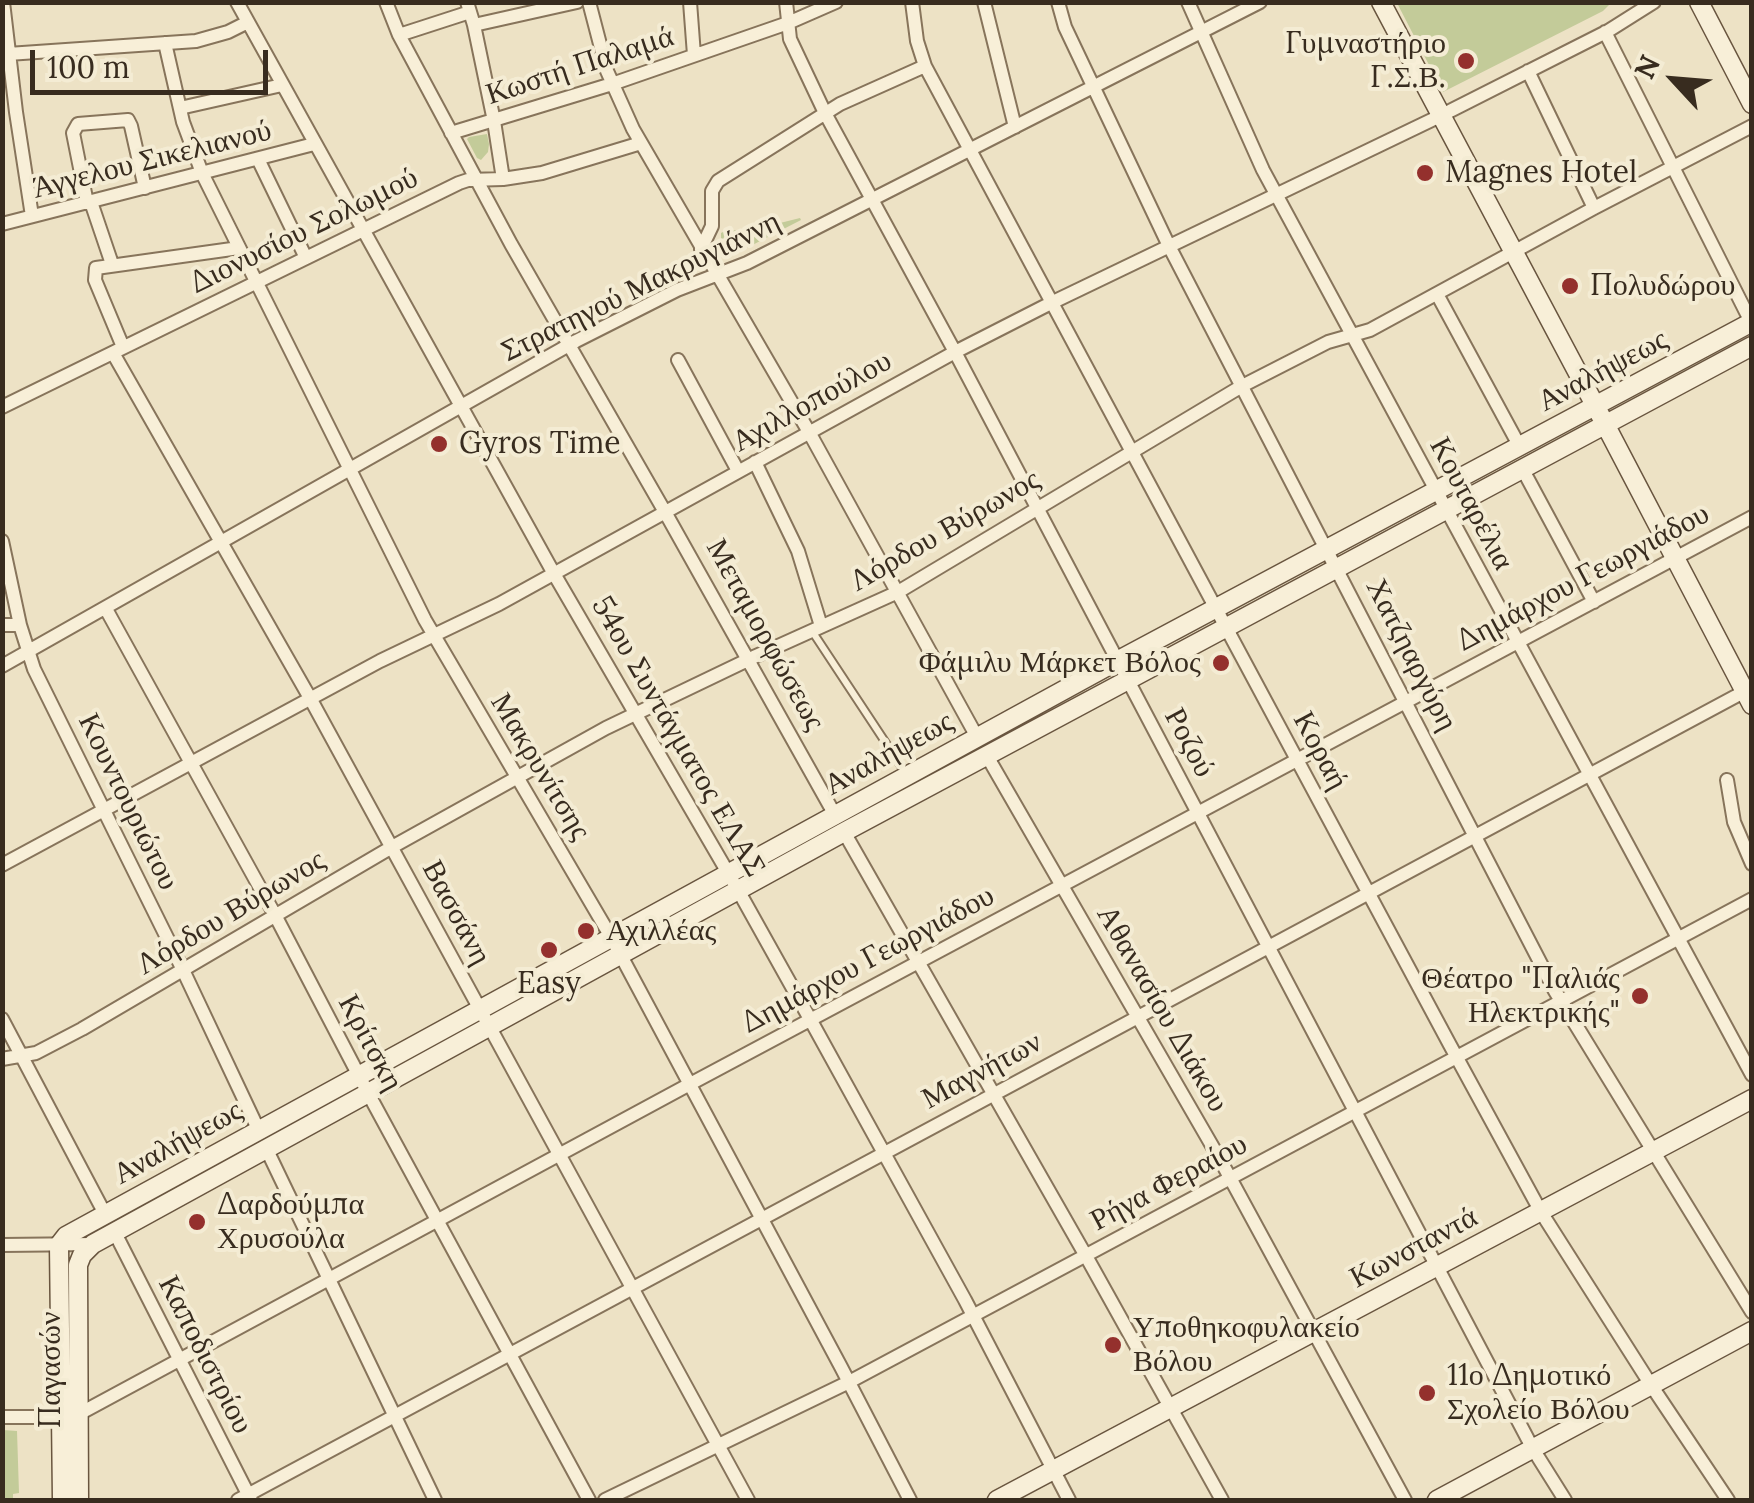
<!DOCTYPE html>
<meta charset="utf-8">
<style>
body{margin:0}
#map{position:relative;width:1754px;height:1503px;overflow:hidden;background:#ede2c5;font-family:Lora,serif}
canvas{display:block}
.frame{position:absolute;inset:0;border:5px solid #382c1f;pointer-events:none}
.north{position:absolute;left:1624px;top:30px;width:100px;height:100px;-webkit-text-stroke:8px #f4ecd4;paint-order:stroke;rotate:296deg;font-size:28px;font-weight:700;line-height:40px;text-align:center;color:#382c1f}
.north::after{content:'';display:block;margin:auto;width:35px;height:45px;background:#382c1f;clip-path:polygon(50% 0,100% 100%,50% 72%,0 100%)}
.scale{position:absolute;left:30px;top:50px;width:238px;height:45px;box-sizing:border-box;border:5px solid #382c1f;border-top:0;padding-left:12px;font-size:30px;line-height:35px;white-space:nowrap;color:#382c1f;-webkit-text-stroke:8px #f4ecd4;paint-order:stroke}
</style>
<div id="map">
<canvas width="1754" height="1503"></canvas>
<div class="frame"></div>
<div class="north">N</div>
<div class="scale">100 m</div>
</div>
<script>
const g = document.querySelector('canvas').getContext('2d');
g.lineJoin = 'round';
function fillPath(path, color) {
  g.fillStyle = color;
  g.fill(path, 'evenodd');
}
function poly(rows) {
  const path = new Path2D();
  for (const r of rows) {
    path.moveTo(r[0], r[1]);
    for (let i = 2; i < r.length; i += 2) path.lineTo(r[i], r[i + 1]);
  }
  return path;
}
function stroke(path, color, width, dash) {
  g.strokeStyle = color;
  g.lineWidth = width;
  g.lineCap = dash ? 'butt' : 'round';
  g.setLineDash(dash || []);
  g.stroke(path);
}
function drawText(font, color, halo, rows, align = 'center') {
  g.font = font + ' Lora,serif';
  g.lineWidth = 8;
  g.setLineDash([]);
  g.textBaseline = 'middle';
  g.strokeStyle = halo;
  g.fillStyle = color;
  for (const [text, x, y, turn = 0] of rows) {
    g.save();
    g.translate(x, y);
    g.rotate((+turn || 0) * Math.PI / 180);
    g.textAlign = isNaN(turn) ? turn : align;
    if (halo) g.strokeText(text, 0, 0);
    g.fillText(text, 0, 0);
    g.restore();
  }
}
fillPath(poly([
 [1397,3,1611,3,1603,11,1443,92],
 [487,134,489,144,488,152,481,160,477,158,467,139,469,137],
 [800,218,801,220,731,256,721,240,721,233,723,232,772,225],
 [3,1430,17,1431,19,1493,13,1494,13,1500,3,1500]
]), '#c3cb99');
const lane = poly([
 [812,631,907,775]
]);
const street = poly([
 [3,2,16,112,32,216],
 [237,2,553,572,738,890,810,1019,965,1300,1069,1500],
 [386,2,399,35,511,244,665,512,835,815],
 [467,2,474,25,494,121,503,179],
 [589,2,607,71,633,129,809,432,977,737],
 [690,2,694,55],
 [786,2,790,39,825,113,955,352,1533,1449,1565,1500],
 [912,2,917,41,925,66,1450,1045,1541,1212,1651,1385,1728,1500],
 [984,2,1015,127],
 [1058,2,1065,27,1169,246,1555,991,1752,1312],
 [1188,2,1263,170,1752,1075],
 [474,25,577,2],
 [1605,32,1751,322],
 [399,35,470,12],
 [165,43,183,122,202,173,425,620,611,937,841,1367,910,1500],
 [8,54,196,41,228,32,248,22],
 [1528,71,1594,208],
 [180,108,282,85],
 [451,133,612,84,788,23,836,2],
 [258,159,306,258],
 [91,202,112,264],
 [87,203,73,133,78,124,128,120,131,126,145,188],
 [2,224,314,144],
 [701,249,712,226,712,191,718,181,840,104,925,66],
 [1437,294,1520,447],
 [123,347,95,280,96,268,239,248],
 [113,353,310,698,748,1500],
 [678,360,738,471],
 [2,407,459,183,468,180,503,179,542,173,641,143],
 [755,462,798,551,821,626],
 [1523,470,1594,602],
 [2,541,20,625,34,669,183,970,259,1131],
 [106,609,275,915,368,1093,589,1500],
 [2,625,20,625],
 [2,666,576,341,677,290,747,263,1260,2],
 [987,756,1222,1163,1405,1500],
 [1727,780,1734,822,1752,864],
 [844,832,1086,1256,1222,1500],
 [2,865,380,661,499,604,955,352,1051,303,1440,116,1608,31,1654,2],
 [2,1019,105,1214],
 [2,1059,36,1053,82,1029,392,847,606,728,756,656,898,592,1242,386,1328,342,1370,330,1594,208,1752,126],
 [266,1148,435,1500],
 [114,1231,251,1500],
 [2,1245,93,1244],
 [2,1417,61,1417,79,1414,690,1084,1752,517],
 [238,1500,1751,688],
 [605,1500,849,1382,1752,899]
]);
const secondary = poly([
 [1381,2,1605,424,1752,705],
 [1699,2,1752,104],
 [62,1500,59,1245,66,1236,1117,661,1752,322],
 [79,1500,78,1265,82,1255,93,1244,844,832,1752,346],
 [997,1500,1752,1099],
 [1437,1500,1752,1331]
]);
stroke(lane, '#87745b', 10);
stroke(street, '#87745b', 16);
stroke(secondary, '#69553f', 21);
stroke(lane, '#f8efd8', 6);
stroke(street, '#f8efd8', 12);
stroke(secondary, '#f8efd8', 18);
for (const [x, y, r, color] of [
 [1466,61,10,"#94302d"],
 [1425,173,10,"#94302d"],
 [1570,286,10,"#94302d"],
 [439,444,10,"#94302d"],
 [1221,663,10,"#94302d"],
 [586,931,10,"#94302d"],
 [549,950,10,"#94302d"],
 [1640,996,10,"#94302d"],
 [197,1222,10,"#94302d"],
 [1113,1345,10,"#94302d"],
 [1427,1393,10,"#94302d"]
]) {
  const dot = new Path2D();
  dot.arc(x, y, r, 0, 2 * Math.PI);
  g.fillStyle = color;
  g.fill(dot);
  stroke(dot, '#f4ecd4', 4);
}
drawText('30px', '#382c1f', '#f4ecd4', [
 ["Γυμναστήριο",1446,44,"right"],
 ["Γ.Σ.Β.",1446,78,"right"],
 ["Magnes Hotel",1445,173],
 ["Πολυδώρου",1590,286],
 ["Gyros Time",459,444],
 ["Φάμιλυ Μάρκετ Βόλος",1201,663,"right"],
 ["Αχιλλέας",606,931],
 ["Θέατρο \"Παλιάς",1620,979,"right"],
 ["Ηλεκτρικής\"",1620,1013,"right"],
 ["Easy",549,984,"center"],
 ["Δαρδούμπα",217,1205],
 ["Χρυσούλα",217,1239],
 ["Υποθηκοφυλακείο",1133,1328],
 ["Βόλου",1133,1362],
 ["11ο Δημοτικό",1447,1376],
 ["Σχολείο Βόλου",1447,1410]
], 'left');
drawText('30px', '#382c1f', '#f4ecd4', [
 ["Κωστή Παλαμά",580,66,-18],
 ["Άγγελου Σικελιανού",152,160,-14],
 ["Διονυσίου Σολωμού",304,231,-26],
 ["Στρατηγού Μακρυγιάννη",641,287,-26],
 ["Αναλήψεως",1603,371,-28],
 ["Αχιλλοπούλου",812,402,-29],
 ["Κουταρέλια",1471,504,62],
 ["Λόρδου Βύρωνος",945,531,-30],
 ["Δημάρχου Γεωργιάδου",1583,578,-28],
 ["Μεταμορφώσεως",765,635,61],
 ["Χατζηαργύρη",1411,655,63],
 ["54ου Συντάγματος ΕΛΑΣ",678,737,60],
 ["Ροζού",1189,743,62],
 ["Κοραή",1320,751,62],
 ["Αναλήψεως",889,754,-29],
 ["Μακρυνίτσης",540,767,59],
 ["Κουντουριώτου",128,802,64],
 ["Λόρδου Βύρωνος",231,913,-31],
 ["Βασσάνη",456,913,62],
 ["Δημάρχου Γεωργιάδου",868,960,-28],
 ["Αθανασίου Διάκου",1162,1009,60],
 ["Κρίτσκη",370,1043,62],
 ["Μαγνήτων",982,1071,-28],
 ["Αναλήψεως",178,1143,-29],
 ["Ρήγα Φεραίου",1169,1183,-28],
 ["Κωνσταντά",1414,1248,-28],
 ["Καποδιστρίου",205,1355,63],
 ["Παγασών",51,1370,-90]
]);
</script>
